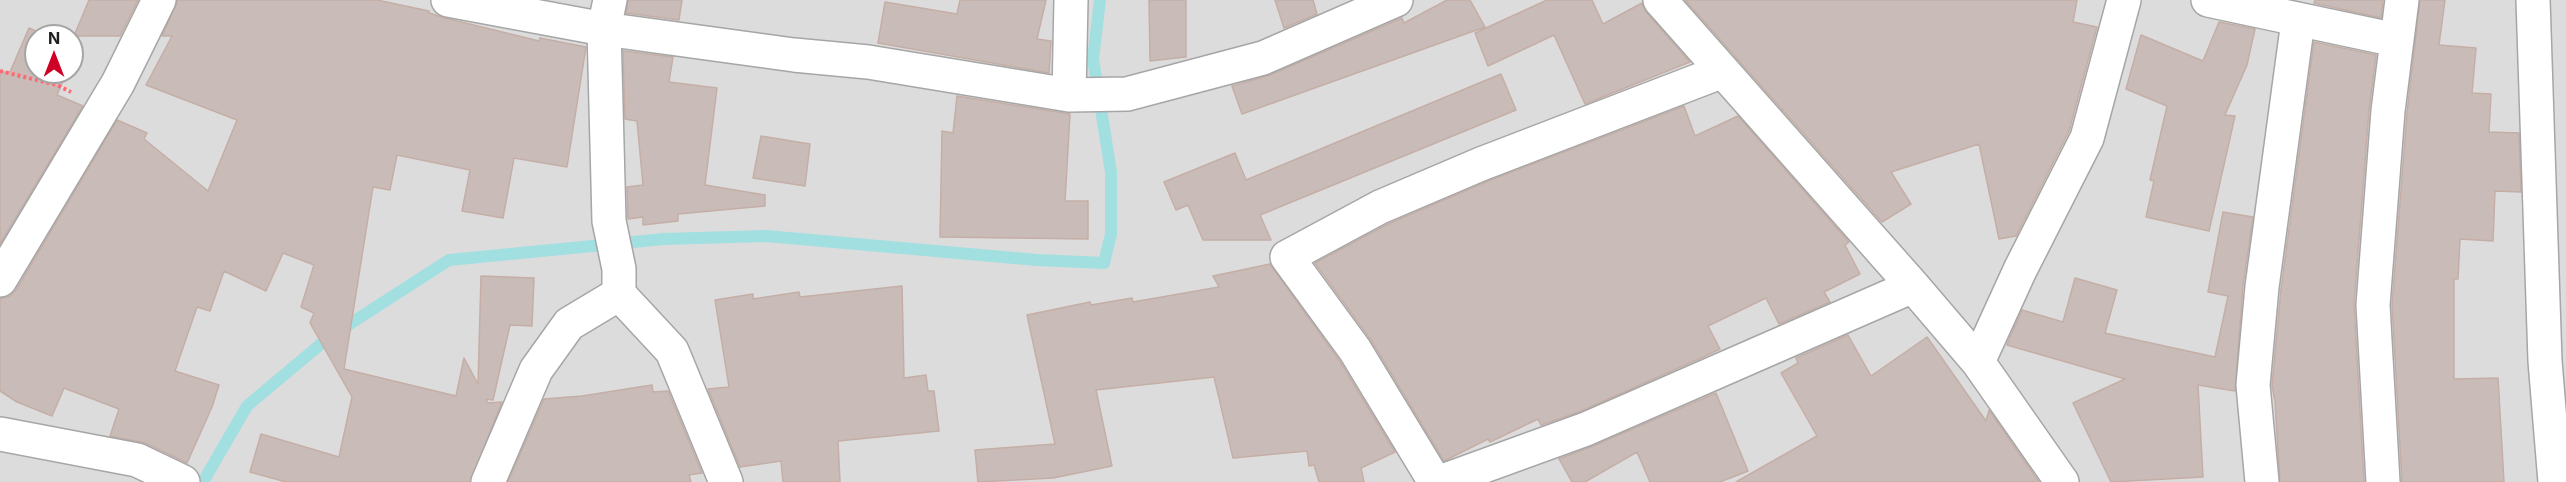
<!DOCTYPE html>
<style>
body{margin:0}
#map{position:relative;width:2566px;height:482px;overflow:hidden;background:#f1ebe5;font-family:Inter,sans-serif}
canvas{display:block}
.north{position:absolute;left:24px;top:24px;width:60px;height:60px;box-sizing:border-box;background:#fff;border:2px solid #a5a5a5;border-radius:50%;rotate:0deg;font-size:16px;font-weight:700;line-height:24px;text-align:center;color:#1f1f1f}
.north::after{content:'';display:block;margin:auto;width:21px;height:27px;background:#cf0026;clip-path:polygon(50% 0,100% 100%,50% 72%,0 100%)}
</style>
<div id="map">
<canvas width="2566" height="482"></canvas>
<div class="north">N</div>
</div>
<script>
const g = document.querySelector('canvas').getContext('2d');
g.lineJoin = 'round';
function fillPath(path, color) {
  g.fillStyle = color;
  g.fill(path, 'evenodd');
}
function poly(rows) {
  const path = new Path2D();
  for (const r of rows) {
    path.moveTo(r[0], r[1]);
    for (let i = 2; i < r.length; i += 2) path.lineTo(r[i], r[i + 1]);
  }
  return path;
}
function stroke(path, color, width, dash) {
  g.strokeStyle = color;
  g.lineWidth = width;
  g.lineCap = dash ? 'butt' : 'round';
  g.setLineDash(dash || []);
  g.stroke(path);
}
fillPath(poly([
 [0,0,2566,0,2566,482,0,482],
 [36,36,72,36,72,72,36,72]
]), '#dddcdc');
stroke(poly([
 [203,482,247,406,328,338,449,260,664,239,766,236,1037,260,1104,263,1111,234,1111,172,1093,59,1100,0]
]), '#a2dfe1', 12);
const building = poly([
 [89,0,138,0,120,36,74,36,89,0],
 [178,0,377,0,429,11,429,13,445,18,539,41,540,38,586,47,567,167,514,158,503,218,462,211,470,170,397,155,390,190,373,187,344,369,456,396,464,358,478,384,481,276,534,278,532,326,510,325,493,400,486,399,488,403,502,402,470,482,286,482,250,472,261,434,339,457,352,397,310,323,314,313,301,307,314,265,283,253,266,291,224,271,210,311,197,307,175,371,219,385,212,407,187,463,145,443,110,436,119,409,64,388,52,416,17,402,0,391,0,299,10,296,16,290,117,120,147,133,144,139,208,191,237,120,146,85,172,36,162,36,178,0],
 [628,0,682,0,679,20,626,13,628,0],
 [960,0,1046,0,1037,39,1051,41,1049,73,878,43,885,2,957,14,960,0],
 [1149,0,1186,0,1186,57,1150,61,1149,0],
 [1275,0,1313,0,1317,14,1284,28,1275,0],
 [1447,0,1470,0,1485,27,1242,114,1232,86,1270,75,1402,18,1404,23,1447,0],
 [1547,0,1592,0,1603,24,1642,3,1646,12,1690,62,1585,104,1554,35,1488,66,1475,33,1547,0],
 [1685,0,2077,0,2073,22,2097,27,2069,131,2016,236,1999,239,1979,144,1891,172,1911,204,1882,222,1685,0],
 [2315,0,2383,0,2381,18,2314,3,2315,0],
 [2420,0,2445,0,2439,45,2476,48,2472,93,2491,94,2489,132,2519,133,2521,192,2495,191,2493,241,2460,239,2458,279,2454,279,2454,379,2498,378,2504,482,2402,482,2392,305,2407,113,2420,0],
 [2219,22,2255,29,2247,65,2225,115,2235,116,2209,231,2146,217,2154,181,2150,180,2167,106,2126,89,2141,35,2203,61,2219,22],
 [29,28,47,36,36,36,36,72,67,72,57,95,83,106,0,244,0,72,10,72,29,28],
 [2314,42,2376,55,2369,110,2354,304,2364,482,2280,482,2275,402,2272,385,2281,289,2314,42],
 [623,51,673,57,669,82,717,88,705,185,765,195,765,206,678,214,678,221,643,225,643,217,628,219,627,187,643,185,637,121,625,119,623,51],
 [1501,74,1516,110,1260,215,1271,240,1203,240,1188,205,1176,210,1164,182,1235,153,1246,180,1501,74],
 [957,96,1070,114,1065,201,1088,201,1088,239,940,237,942,131,953,133,957,96],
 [1684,106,1695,136,1738,116,1849,242,1845,245,1860,274,1824,292,1830,302,1779,324,1766,298,1708,326,1720,349,1703,357,1579,412,1541,425,1538,419,1490,442,1488,439,1444,461,1371,340,1315,263,1388,224,1488,181,1684,106],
 [761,136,810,144,805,186,753,178,761,136],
 [2223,212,2253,217,2243,285,2235,391,2198,385,2203,477,2111,482,2073,403,2125,379,2007,345,2008,342,2022,310,2063,322,2075,278,2117,290,2105,333,2215,357,2228,296,2208,292,2223,212],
 [1270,264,1339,360,1395,452,1361,468,1364,482,1319,482,1314,465,1309,466,1307,451,1233,458,1214,377,1096,390,1112,466,1053,478,978,482,975,450,1055,444,1027,315,1090,302,1091,305,1132,298,1133,302,1219,287,1213,276,1270,264],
 [902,286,904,378,926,375,928,391,934,391,939,431,838,441,840,482,783,482,781,461,740,467,708,389,729,387,715,300,753,294,753,299,799,292,800,297,902,286],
 [1848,335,1871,376,1927,337,1986,421,1989,410,2039,482,1736,482,1817,436,1781,373,1798,363,1796,358,1848,335],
 [652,385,653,392,668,391,702,473,689,475,691,482,508,482,544,399,582,396,652,385],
 [1716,393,1748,471,1720,482,1650,482,1637,452,1585,482,1572,482,1559,459,1593,446,1716,393]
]);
fillPath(building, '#c9bcb8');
stroke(building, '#c4aea6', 1.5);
const minor = poly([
 [448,0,604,29,609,221,619,269,619,294,672,351,726,482],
 [610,0,604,29,794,55,868,62,1069,95,1127,94,1263,58,1396,0],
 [1660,0,1913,286,1978,362,2062,482],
 [2208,0,2396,40],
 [2533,0,2545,361,2555,482],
 [1069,95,1071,0],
 [0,280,118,83,159,0],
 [1978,362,2020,270,2087,138,2124,0],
 [0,434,137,460,183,482],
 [488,482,536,370,569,324,619,294],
 [1435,482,1355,350,1287,257,1380,207,1481,164,1723,71],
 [1440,482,1586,429,1913,286],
 [2262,482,2253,385,2262,287,2298,21],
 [2383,482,2373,305,2388,111,2402,0]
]);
stroke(minor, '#a6a6a6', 36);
stroke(poly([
 [0,71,57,85,71,92]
]), '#ff6874', 4, [3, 3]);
stroke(minor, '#fff', 33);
</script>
